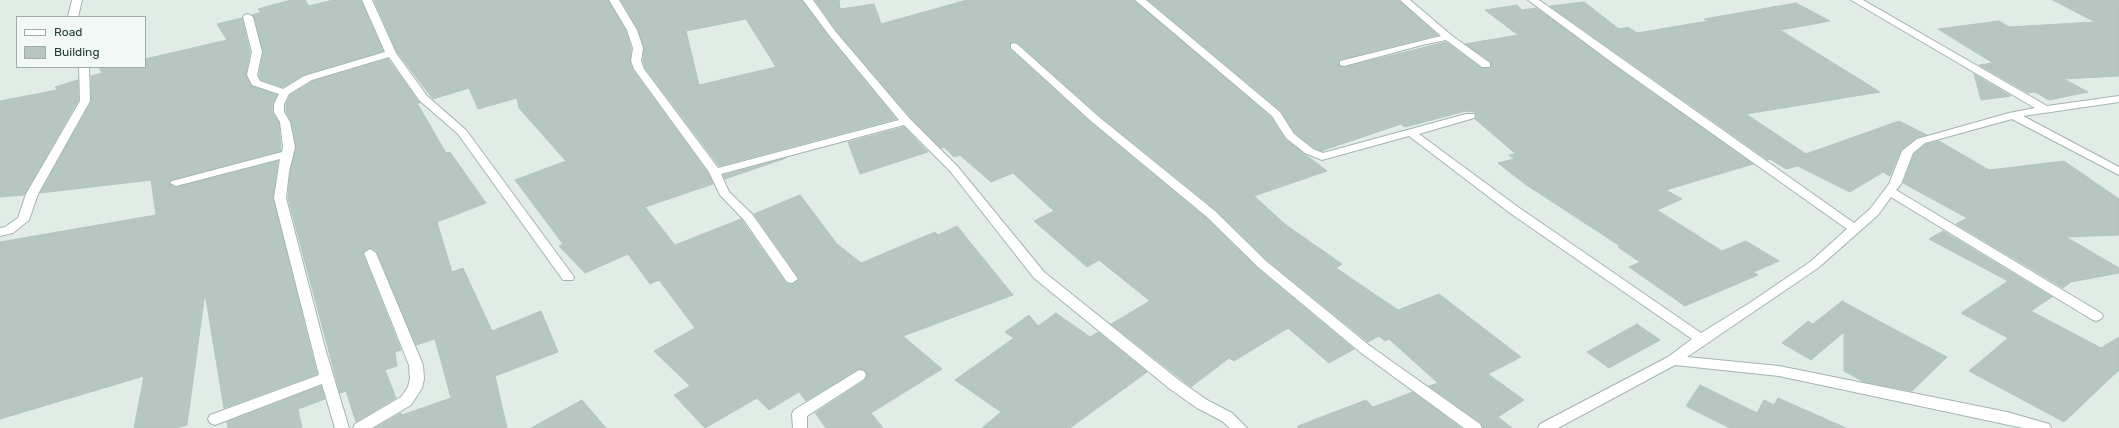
<!DOCTYPE html>
<style>
body{margin:0}
#map{position:relative;width:2119px;height:428px;overflow:hidden;background:#e1ece7;font-family:Rubik,sans-serif}
canvas{display:block}
.legend{position:absolute;left:16px;top:16px;width:130px;height:52px;box-sizing:border-box;background:#f1f8f5;border:1px solid #9eada9;margin:0;padding:5px 7px;list-style:none;font-size:12px;color:#213c36}
.legend li{display:flex;align-items:center;gap:8px;height:20px}
.legend b{width:20px;border:1px solid #9eada9}
</style>
<div id="map">
<canvas width="2119" height="428"></canvas>
<ul class="legend">
<li><b style="height:5px;background:#fff"></b>Road</li>
<li><b style="height:11px;background:#b6c6c1"></b>Building</li>
</ul>
</div>
<script>
const g = document.querySelector('canvas').getContext('2d');
g.lineJoin = 'round';
function fillPath(path, color) {
  g.fillStyle = color;
  g.fill(path, 'evenodd');
}
function poly(rows) {
  const path = new Path2D();
  for (const r of rows) {
    path.moveTo(r[0], r[1]);
    for (let i = 2; i < r.length; i += 2) path.lineTo(r[i], r[i + 1]);
  }
  return path;
}
function stroke(path, color, width, dash) {
  g.strokeStyle = color;
  g.lineWidth = width;
  g.lineCap = dash ? 'butt' : 'round';
  g.setLineDash(dash || []);
  g.stroke(path);
}
const building = poly([
 [291,0,305,0,309,6,333,0,361,0,383,51,304,75,283,87,261,80,259,75,263,52,254,17,252,15,261,12,258,9,291,0],
 [374,0,608,0,626,31,631,48,630,61,633,70,708,173,713,184,645,207,675,245,741,219,786,283,793,284,799,278,754,214,800,195,837,244,861,263,935,232,938,235,957,226,1013,295,903,336,942,369,871,413,883,428,826,428,815,413,865,380,867,374,864,370,859,369,806,401,799,392,769,410,757,398,705,428,674,395,690,386,654,351,695,328,659,280,650,284,628,254,585,273,559,246,563,244,515,180,566,161,519,108,517,98,478,109,469,88,433,99,397,52,374,0],
 [621,0,802,0,828,36,896,119,719,166,645,68,643,61,644,48,638,30,621,0],
 [746,19,776,67,699,85,686,31,746,19],
 [815,0,839,0,840,9,874,4,881,24,967,0,1134,0,1271,117,1285,139,1327,171,1254,196,1286,225,1342,264,1336,268,1398,310,1439,294,1521,357,1488,374,1524,400,1498,417,1512,428,1483,428,1481,423,1429,386,1438,383,1389,339,1385,341,1379,336,1368,342,1267,260,1216,210,1100,116,1018,43,1011,43,1010,49,1090,122,1206,218,1257,268,1354,349,1329,363,1288,328,1234,361,1229,358,1191,387,1111,324,1150,301,1099,260,1087,267,1034,221,1054,211,1013,173,991,182,960,155,954,157,944,147,941,148,911,118,836,30,815,0],
 [1148,0,1399,0,1438,35,1340,60,1339,66,1344,67,1446,42,1481,68,1490,68,1491,62,1465,44,1518,35,1485,10,1517,5,1522,10,1536,8,1753,164,1666,190,1682,199,1657,210,1722,251,1746,241,1779,261,1754,272,1758,275,1685,306,1629,267,1640,262,1618,247,1620,246,1525,184,1498,163,1514,159,1509,155,1516,154,1475,119,1476,115,1474,112,1466,111,1405,127,1401,124,1321,151,1314,148,1295,133,1281,111,1148,0],
 [2053,0,2119,0,2119,76,2064,79,2088,92,2049,100,2035,92,2028,93,1979,65,1993,63,1938,29,1999,21,2009,27,2095,22,2053,0],
 [1584,2,1619,29,1628,27,1637,33,1708,21,1704,19,1796,3,1830,21,1780,30,1880,92,1746,114,1806,154,1899,121,1927,135,1916,138,1901,150,1890,176,1883,172,1850,192,1798,166,1786,169,1770,159,1768,160,1550,6,1584,2],
 [242,18,250,52,246,76,252,86,277,95,273,103,272,112,279,122,281,151,172,180,169,183,176,187,278,161,273,198,317,374,224,408,205,293,187,425,176,428,134,428,144,376,0,419,0,242,156,215,151,180,40,193,91,102,91,76,102,73,99,67,145,67,145,59,227,40,217,24,242,18],
 [388,59,420,103,417,103,446,153,450,152,486,203,437,222,452,272,463,268,492,331,541,311,558,352,495,376,507,428,375,428,401,413,402,415,451,398,435,339,416,345,377,252,371,248,363,254,401,350,395,352,397,366,385,370,396,398,356,422,346,391,340,393,288,198,290,172,296,147,291,122,286,112,286,104,290,95,313,81,388,59],
 [1974,74,2011,96,1981,100,1974,74],
 [78,80,78,101,24,195,0,197,0,101,57,90,55,87,78,80],
 [904,127,928,152,860,174,848,142,904,127],
 [1939,141,1989,170,2064,161,2119,199,2119,235,2066,237,2119,268,2119,273,2071,282,2063,288,1956,224,1967,218,1903,183,1914,154,1926,144,1939,141],
 [786,158,725,179,723,175,786,158],
 [1943,231,2052,297,2031,311,2101,348,2119,337,2119,370,2064,422,1969,371,2008,338,1961,313,2008,281,1929,239,1943,231],
 [1842,301,1888,326,1947,357,1912,391,1864,382,1844,371,1844,332,1811,360,1782,343,1808,321,1813,324,1842,301],
 [1056,313,1090,337,1098,332,1147,372,1070,428,982,428,1001,412,955,380,1014,338,1005,332,1029,315,1038,326,1056,313],
 [1637,324,1660,340,1609,368,1587,352,1637,324],
 [1700,385,1757,413,1764,400,1774,405,1778,398,1846,428,1730,428,1686,406,1700,385],
 [321,386,325,399,298,409,302,428,228,428,227,422,321,386],
 [1413,392,1461,428,1298,428,1298,426,1366,400,1373,407,1413,392],
 [582,400,606,428,531,428,582,400]
]);
fillPath(building, '#b6c6c1');
stroke(building, '#b3c5bf', 1);
const minor = poly([
 [72,0,82,0,78,17,68,17,72,0],
 [362,0,372,0,396,53,427,96,466,130,574,277,573,280,563,280,458,134,419,100,389,57,312,80,289,94,284,104,284,112,290,122,295,147,289,172,286,198,325,348,349,428,335,428,322,384,220,423,215,425,210,423,208,419,210,415,319,375,274,198,280,159,176,186,170,183,172,181,282,152,283,147,280,122,274,112,274,104,279,94,252,85,247,75,252,52,243,17,245,15,248,14,253,17,262,52,257,75,260,81,283,89,304,76,385,52,362,0],
 [609,0,619,0,637,30,643,48,641,61,644,69,718,168,899,120,829,35,803,0,813,0,835,31,910,119,958,167,1044,272,1180,381,1207,400,1232,413,1247,428,1230,428,1222,421,1197,408,1170,389,1034,278,950,171,904,125,721,174,729,192,752,214,798,279,792,283,787,282,744,220,720,195,709,172,634,69,631,61,633,48,627,30,609,0],
 [1135,0,1146,0,1280,112,1294,134,1313,149,1323,153,1466,114,1474,114,1475,116,1474,118,1419,134,1518,207,1701,333,1748,304,1810,262,1847,229,1614,64,1528,0,1539,0,1854,223,1870,209,1889,184,1902,151,1917,139,2009,113,2035,108,1851,0,1863,0,2047,106,2119,96,2119,102,2023,116,2119,167,2119,175,2012,119,1925,143,1913,153,1901,184,1896,190,2101,313,2103,316,2101,319,2096,321,2091,319,1891,197,1878,215,1818,268,1687,357,1779,366,2007,412,2049,424,2051,428,2023,428,1779,376,1675,365,1558,428,1538,428,1540,424,1668,357,1692,339,1510,213,1409,136,1322,160,1305,153,1286,138,1272,116,1135,0],
 [1400,0,1410,0,1451,35,1490,63,1490,67,1482,67,1446,40,1422,45,1344,66,1340,65,1340,61,1441,36,1400,0],
 [1014,43,1017,44,1099,117,1215,211,1266,261,1370,346,1480,424,1482,428,1464,428,1360,352,1258,267,1207,217,1091,121,1011,48,1011,44,1014,43],
 [79,67,89,67,90,101,38,194,29,220,13,233,0,236,0,228,5,227,18,218,26,194,80,101,79,67],
 [370,249,376,253,423,365,424,379,422,388,411,405,372,428,353,428,355,424,401,397,408,387,410,379,409,365,364,253,370,249],
 [859,370,864,371,866,375,864,379,807,416,807,428,793,428,792,414,794,410,859,370]
]);
stroke(minor, '#a4b4ae', 2);
fillPath(minor, '#fff');
</script>
